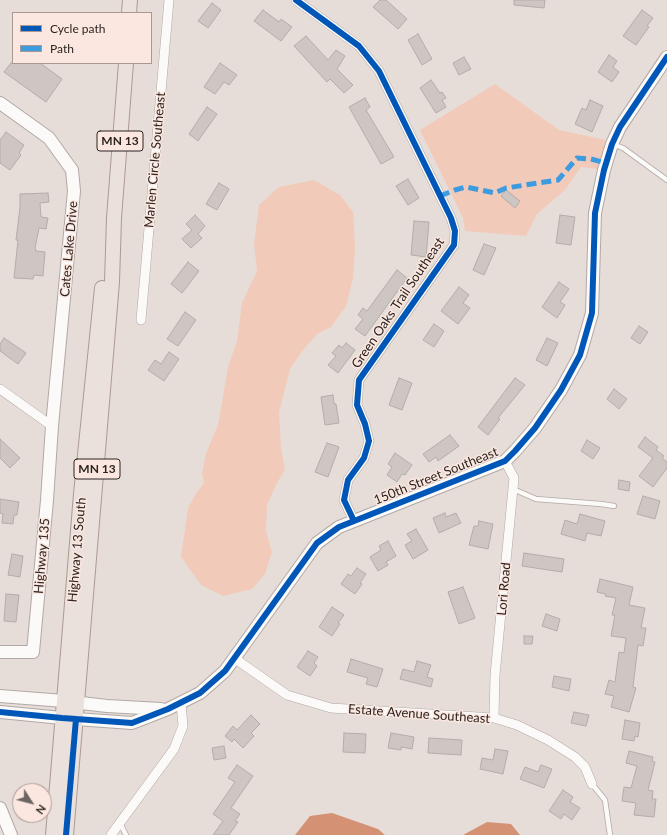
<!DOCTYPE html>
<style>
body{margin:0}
#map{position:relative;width:667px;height:835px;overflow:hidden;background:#e7ddd8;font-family:Lato,sans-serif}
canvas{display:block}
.legend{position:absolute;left:12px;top:12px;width:140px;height:52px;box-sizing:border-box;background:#fbe7df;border:1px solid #a89993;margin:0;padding:5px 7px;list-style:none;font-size:12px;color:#2b2421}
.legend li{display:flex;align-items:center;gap:8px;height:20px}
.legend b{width:20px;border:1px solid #a89993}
.north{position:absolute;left:12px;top:783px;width:40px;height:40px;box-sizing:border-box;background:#fbe7df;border:1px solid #a89993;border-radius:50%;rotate:126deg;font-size:11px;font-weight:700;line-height:16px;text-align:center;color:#2b2421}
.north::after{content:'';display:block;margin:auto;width:14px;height:18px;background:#6d6561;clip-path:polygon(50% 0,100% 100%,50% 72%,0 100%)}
</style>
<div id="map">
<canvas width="667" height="835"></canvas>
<ul class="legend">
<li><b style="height:5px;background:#0057b8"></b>Cycle path</li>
<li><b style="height:5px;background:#3d9ce0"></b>Path</li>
</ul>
<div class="north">N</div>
</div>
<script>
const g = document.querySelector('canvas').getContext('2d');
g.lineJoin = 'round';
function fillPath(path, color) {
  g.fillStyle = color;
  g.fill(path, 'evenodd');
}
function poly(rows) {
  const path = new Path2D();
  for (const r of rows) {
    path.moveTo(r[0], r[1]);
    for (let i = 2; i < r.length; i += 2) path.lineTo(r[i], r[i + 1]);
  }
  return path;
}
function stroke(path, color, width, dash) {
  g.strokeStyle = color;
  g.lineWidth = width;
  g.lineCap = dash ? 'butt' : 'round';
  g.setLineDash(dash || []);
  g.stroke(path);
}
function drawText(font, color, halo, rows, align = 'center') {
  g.font = font + ' Lato,sans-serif';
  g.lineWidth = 3;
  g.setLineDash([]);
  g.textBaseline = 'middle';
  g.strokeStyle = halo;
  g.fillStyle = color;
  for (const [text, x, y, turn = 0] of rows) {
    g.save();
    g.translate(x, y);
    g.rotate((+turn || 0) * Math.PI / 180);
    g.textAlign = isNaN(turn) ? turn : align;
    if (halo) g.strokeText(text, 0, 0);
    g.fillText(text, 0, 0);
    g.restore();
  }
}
fillPath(poly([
 [495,84,559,130,606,140,597,169,581,167,565,190,537,214,526,236,465,231,463,218,420,130],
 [314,180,340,195,353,212,355,246,353,278,346,306,331,327,317,334,303,350,290,369,279,412,281,448,285,470,278,481,267,505,266,531,272,552,265,574,252,589,223,596,201,585,181,557,188,508,195,495,204,483,202,473,206,453,218,425,228,367,237,341,242,303,257,271,254,244,259,205,279,187]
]), '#f2cab9');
fillPath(poly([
 [332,813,378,829,385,835,295,835,310,816],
 [487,822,511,824,520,835,463,835]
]), '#d49173');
const building = poly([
 [380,0,386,0,407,19,398,29,373,7,380,0],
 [514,0,545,0,544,8,514,5,514,0],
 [212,3,221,10,208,28,198,21,212,3],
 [263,10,279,22,281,19,292,27,281,41,254,21,263,10],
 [642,10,653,18,647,26,649,27,636,45,623,36,642,10],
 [418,34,432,59,422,65,408,40,418,34],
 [306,36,328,60,336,50,345,56,337,69,353,85,344,93,330,79,327,82,294,46,306,36],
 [609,55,617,61,613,67,619,72,612,82,598,72,609,55],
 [464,57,471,69,459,75,453,63,464,57],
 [11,63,40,63,62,79,46,102,4,72,11,63],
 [220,63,237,75,229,85,224,82,215,94,204,87,220,63],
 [431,80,440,93,442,92,446,98,442,100,446,107,436,113,420,88,431,80],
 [365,98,370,107,366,110,394,157,381,164,349,107,365,98],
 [590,100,603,106,592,132,575,124,582,108,586,110,590,100],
 [207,107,217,114,198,141,189,134,207,107],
 [6,132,24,145,19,153,21,155,10,170,0,163,0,140,6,132],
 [408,179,419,198,408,205,396,186,408,179],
 [219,183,229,189,217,210,206,204,219,183],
 [506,190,520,201,515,208,501,196,506,190],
 [48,193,49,202,40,203,41,217,48,218,46,229,39,228,35,248,36,251,45,252,43,276,34,275,33,279,14,278,18,240,16,240,20,208,20,194,48,193],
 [195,215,205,226,198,234,202,238,191,248,182,239,192,230,186,224,195,215],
 [560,215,575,217,571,245,556,243,560,215],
 [414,221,429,222,426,257,411,255,414,221],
 [484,244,496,248,484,275,473,270,484,244],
 [188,262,199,271,182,293,171,284,188,262],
 [397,270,407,278,365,336,355,329,363,319,358,315,363,308,367,311,397,270],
 [559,282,569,289,560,302,565,305,557,318,542,307,559,282],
 [459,287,469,295,463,303,470,308,458,324,441,311,459,287],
 [185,312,196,320,178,346,167,339,185,312],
 [434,324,444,331,434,347,423,340,434,324],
 [639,326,648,332,640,344,631,338,639,326],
 [4,338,26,353,18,364,0,351,0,344,4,338],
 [547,338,558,343,547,366,536,360,547,338],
 [346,343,355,350,338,373,328,365,336,356,332,353,339,345,342,348,346,343],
 [169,352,179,359,164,381,148,370,155,360,161,364,169,352],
 [399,378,412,383,402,410,389,405,399,378],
 [515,378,525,385,498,418,500,419,488,435,478,427,515,378],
 [614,389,627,399,619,409,607,399,614,389],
 [333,395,334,404,336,404,339,423,325,425,321,397,333,395],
 [450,435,459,446,438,461,436,457,429,462,423,454,450,435],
 [645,437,658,447,656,450,664,456,662,458,667,462,667,468,653,487,639,476,653,458,638,447,645,437],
 [0,439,20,458,10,468,0,458,0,439],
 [587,440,600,448,593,459,581,451,587,440],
 [327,443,339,447,328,477,315,472,327,443],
 [395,453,412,465,405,475,402,474,397,482,387,475,392,467,388,464,395,453],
 [619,480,630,482,629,491,618,489,619,480],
 [643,496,660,501,655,519,637,514,643,496],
 [0,499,19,502,17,515,14,515,13,524,2,523,3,514,0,513,0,499],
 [445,513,446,517,456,513,461,523,439,533,433,518,445,513],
 [580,514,605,521,601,536,587,533,585,541,561,534,565,520,577,524,580,514],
 [479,521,493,524,488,549,469,545,474,526,478,526,479,521],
 [416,529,428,550,413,559,405,545,412,541,407,534,416,529],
 [388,541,396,556,386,562,388,565,378,571,370,557,381,550,379,546,388,541],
 [524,553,564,559,562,572,522,566,524,553],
 [12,554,23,556,20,577,8,575,12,554],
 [357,568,366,574,360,583,362,584,355,594,341,584,348,574,351,576,357,568],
 [600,579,633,587,629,605,645,608,641,628,646,628,643,646,638,645,633,687,636,688,629,712,611,707,614,696,605,694,609,680,615,682,619,652,624,653,626,638,611,636,615,615,612,615,616,598,605,596,606,594,597,592,600,579],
 [463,587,475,618,459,624,448,592,463,587],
 [6,594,19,595,16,622,4,621,6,594],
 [332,607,344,615,338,623,340,624,332,636,319,627,332,607],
 [546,614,560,619,557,631,542,626,546,614],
 [524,636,533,636,532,644,524,644,524,636],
 [308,651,318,657,314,663,317,666,310,676,297,667,308,651],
 [351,659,383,669,377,687,366,684,368,678,347,672,351,659],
 [417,661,431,665,427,677,433,679,431,687,400,679,403,669,414,672,417,661],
 [554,676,571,679,569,691,552,687,554,676],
 [574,712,589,715,586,726,571,723,574,712],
 [251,715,260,724,251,733,254,736,243,748,234,739,232,742,225,736,233,726,237,730,251,715],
 [625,720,640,723,638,737,635,736,634,741,622,739,625,720],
 [344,733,366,734,365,753,343,752,344,733],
 [391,733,414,737,412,749,401,747,401,750,388,748,391,733],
 [429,738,462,740,461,755,428,753,429,738],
 [224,746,226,758,214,760,212,748,224,746],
 [495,749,508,751,503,774,480,769,482,758,493,760,495,749],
 [629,751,653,757,652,761,655,762,648,790,653,791,652,799,656,799,654,817,634,815,636,803,622,801,624,787,631,788,637,766,626,763,629,751],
 [237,765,253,776,231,808,240,814,235,821,238,822,229,835,213,835,223,821,213,814,235,782,228,778,237,765],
 [541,765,552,769,544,788,520,779,525,767,538,772,541,765],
 [563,790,573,797,570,802,580,808,572,820,564,814,561,819,549,811,563,790]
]);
fillPath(building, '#cec6c2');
stroke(building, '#b4aca9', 1);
const lane = poly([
 [612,144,623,148,667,180],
 [513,489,536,499,601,504,614,506],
 [592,784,605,800,610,835],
 [120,823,126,835]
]);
const street = poly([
 [296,0,359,46,379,71,451,218,455,231,454,245,359,380,357,405,365,424,369,441,364,458,348,480,344,500,354,521],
 [141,320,169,0],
 [0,389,52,426],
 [234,658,287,695,331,708,494,718,517,725,548,740,575,757,585,767,592,784],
 [494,718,495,675,514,478,505,461],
 [111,835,174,749,183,726,181,703]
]);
const secondary = poly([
 [0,103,49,138,72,170,74,191,52,426,47,500,33,652,0,652],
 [0,696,64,701,107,706,161,709],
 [0,712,62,718,132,723,168,709,200,693,225,671,317,543,339,527,505,461,515,451,535,428,561,390,580,355,592,313,595,213,604,170,612,144,620,127,667,57],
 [0,808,11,835]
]);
const primary = poly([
 [129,13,130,0],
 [53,835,81,494,102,288],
 [66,835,112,282,114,218,126,63]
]);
stroke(lane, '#b1a9a5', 6);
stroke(street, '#b1a9a5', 10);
stroke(secondary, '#b1a9a5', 14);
stroke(primary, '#ac9a92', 16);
stroke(lane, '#fbfaf9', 4.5);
stroke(street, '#fbfaf9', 9);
stroke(secondary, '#fbfaf9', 12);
stroke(primary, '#eae1dd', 14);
stroke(poly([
 [440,196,455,190,466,187,495,193,506,188,558,180,577,158,591,159,606,163]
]), '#3d9ce0', 5, [10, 5]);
stroke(poly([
 [296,0,359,46,379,71,451,218,455,231,454,245,359,380,357,405,365,424,369,441,364,458,348,480,344,500,354,521],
 [0,712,62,718,132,723,168,709,200,693,225,671,317,543,339,527,505,461,515,451,535,428,561,390,580,355,592,313,595,213,604,170,612,144,620,127,667,57],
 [66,835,76,719]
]), '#0057b8', 6);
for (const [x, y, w] of [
 [120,141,46],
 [97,469,46]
]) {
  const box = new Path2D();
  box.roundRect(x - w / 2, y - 10, w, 20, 3);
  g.fillStyle = '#fbe7df';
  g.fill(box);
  stroke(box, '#2b2421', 1);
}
drawText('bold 12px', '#2b2421', null, [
 ["MN 13",120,141],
 ["MN 13",97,469]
]);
drawText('13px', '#2b2421', '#fbe7df', [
 ["Marlen Circle Southeast",155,160,-85],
 ["Cates Lake Drive",69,249,-85],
 ["Green Oaks Trail Southeast",398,303,-56],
 ["150th Street Southeast",436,476,-22],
 ["Highway 13 South",77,550,-85],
 ["Highway 135",42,556,-85],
 ["Lori Road",504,589,-85],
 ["Estate Avenue Southeast",419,714,4]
]);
</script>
